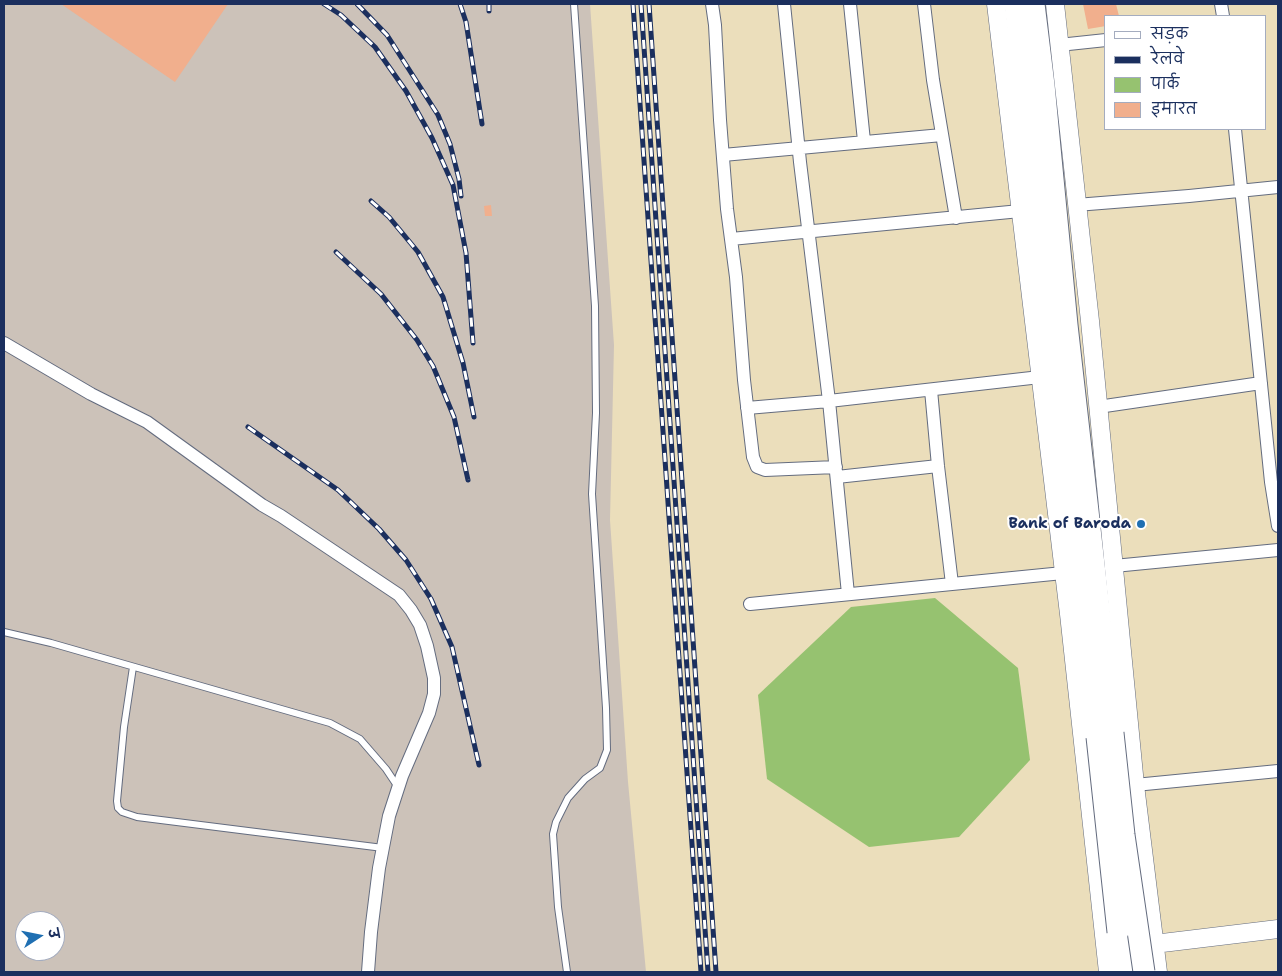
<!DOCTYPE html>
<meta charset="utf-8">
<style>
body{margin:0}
#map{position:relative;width:1282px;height:976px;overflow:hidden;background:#ebdebb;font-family:"Shantell Sans","Playpen Sans Deva",sans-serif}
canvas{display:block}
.frame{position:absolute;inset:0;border:5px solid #1b2f5e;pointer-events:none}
.legend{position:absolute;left:1104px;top:15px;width:162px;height:115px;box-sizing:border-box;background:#fff;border:1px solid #a4acbf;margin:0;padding:6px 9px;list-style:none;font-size:15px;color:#1b2f5e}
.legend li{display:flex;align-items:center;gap:10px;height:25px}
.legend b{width:25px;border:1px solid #a4acbf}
.north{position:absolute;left:15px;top:911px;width:50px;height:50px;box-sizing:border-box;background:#fff;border:1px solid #a4acbf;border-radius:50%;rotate:79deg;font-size:14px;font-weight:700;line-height:20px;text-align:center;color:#1b2f5e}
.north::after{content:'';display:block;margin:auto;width:18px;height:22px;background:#1f6fb2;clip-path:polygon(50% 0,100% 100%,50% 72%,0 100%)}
</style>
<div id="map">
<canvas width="1282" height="976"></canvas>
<div class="frame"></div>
<ul class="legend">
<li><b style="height:6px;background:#fff"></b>सड़क</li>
<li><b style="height:6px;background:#1b2f5e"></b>रेलवे</li>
<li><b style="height:14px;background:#96c270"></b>पार्क</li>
<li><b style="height:14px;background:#f1af8d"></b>इमारत</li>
</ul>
<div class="north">उ</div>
</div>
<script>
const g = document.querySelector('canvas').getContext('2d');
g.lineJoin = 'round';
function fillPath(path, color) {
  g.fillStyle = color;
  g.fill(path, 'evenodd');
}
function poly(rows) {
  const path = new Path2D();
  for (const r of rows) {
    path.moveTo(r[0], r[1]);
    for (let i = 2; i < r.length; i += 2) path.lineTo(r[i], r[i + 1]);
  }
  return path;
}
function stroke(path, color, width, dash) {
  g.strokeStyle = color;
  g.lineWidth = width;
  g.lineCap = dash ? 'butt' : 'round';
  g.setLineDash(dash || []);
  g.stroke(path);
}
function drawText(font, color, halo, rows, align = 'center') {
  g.font = font + ' "Shantell Sans",sans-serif';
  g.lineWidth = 4;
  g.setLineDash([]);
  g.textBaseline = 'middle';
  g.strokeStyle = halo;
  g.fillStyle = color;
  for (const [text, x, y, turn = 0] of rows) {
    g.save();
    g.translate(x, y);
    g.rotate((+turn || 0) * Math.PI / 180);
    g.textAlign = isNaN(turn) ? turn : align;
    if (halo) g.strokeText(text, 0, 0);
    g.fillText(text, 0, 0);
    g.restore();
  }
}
fillPath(poly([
 [4,4,590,4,614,345,610,520,628,782,646,972,4,972],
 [25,921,55,921,55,951,25,951]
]), '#ccc2b9');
fillPath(poly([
 [935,598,1018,668,1030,760,959,837,869,847,767,779,758,695,851,607]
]), '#96c270');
fillPath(poly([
 [61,4,228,4,175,82],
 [1083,4,1116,4,1119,16,1106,16,1106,26,1088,29],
 [491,205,492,216,485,216,484,206]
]), '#f1af8d');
const lane = poly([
 [4,632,51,643,330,723,360,739,386,769,398,787],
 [133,667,124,727,117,801,118,808,122,812,137,817,383,848],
 [567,972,558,907,553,834,556,822,568,798,585,779,600,768,607,750,606,708,592,494,596,413,595,306,574,4]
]);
const street = poly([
 [712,4,715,25,720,120,727,209,736,277,744,380,753,457,757,467,765,470,836,467],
 [784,4,800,162,829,401,848,594],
 [850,4,864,141],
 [924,4,933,80,956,218],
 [1221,4,1223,16],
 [1059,45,1106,40],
 [1235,129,1271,482,1278,526],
 [723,155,942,135],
 [1076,205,1189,196,1278,187],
 [731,239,1020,211],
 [4,343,91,394,147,422,262,505,281,516,399,595,411,610,420,625,427,646,434,678,434,694,429,713,402,776,389,816,379,868,371,932,368,972],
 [931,390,938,466,952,584],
 [1098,407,1261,383],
 [747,408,829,401,1040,377],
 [837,477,938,466],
 [1114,566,1278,550],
 [750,604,1063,573],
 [1135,785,1278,771]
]);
const secondary = poly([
 [996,4,1069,614,1108,972],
 [1055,4,1090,321,1135,785,1158,972],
 [1154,944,1278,929]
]);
const highway = poly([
 [1015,4,1097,737],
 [1034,4,1044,85,1067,325,1113,733],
 [1118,932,1123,972]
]);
stroke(lane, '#646c7f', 8);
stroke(street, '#646c7f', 14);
stroke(secondary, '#646c7f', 19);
stroke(highway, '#646c7f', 23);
stroke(lane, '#fff', 6);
stroke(street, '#fff', 12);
stroke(secondary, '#fff', 18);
stroke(highway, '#fff', 21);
const rail = poly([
 [324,4,341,15,375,47,406,91,432,138,453,185,466,253,473,343],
 [357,4,387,35,438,115,450,144,459,179,461,196],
 [460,4,466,22,482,124],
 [489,4,489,11],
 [633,4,701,972],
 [641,4,708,972],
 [649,4,716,972],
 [371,201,389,217,418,252,443,297,463,363,474,417],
 [336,252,381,294,417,340,433,366,454,417,468,480],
 [248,427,338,490,379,529,406,560,431,599,452,647,479,765]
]);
stroke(rail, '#1b2f5e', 5);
stroke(rail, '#fff', 3, [9]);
const highwayBridge = poly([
 [1113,733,1124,835,1144,972],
 [1097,737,1118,932]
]);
stroke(highwayBridge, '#646c7f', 23, []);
stroke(highwayBridge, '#fff', 21);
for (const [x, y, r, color] of [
 [1141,524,5,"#1f6fb2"]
]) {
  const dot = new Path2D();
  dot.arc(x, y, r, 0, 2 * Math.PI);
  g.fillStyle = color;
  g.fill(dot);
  stroke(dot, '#fff', 2);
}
drawText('bold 15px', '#1b2f5e', '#fff', [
 ["Bank of Baroda",1131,524]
], 'right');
</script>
